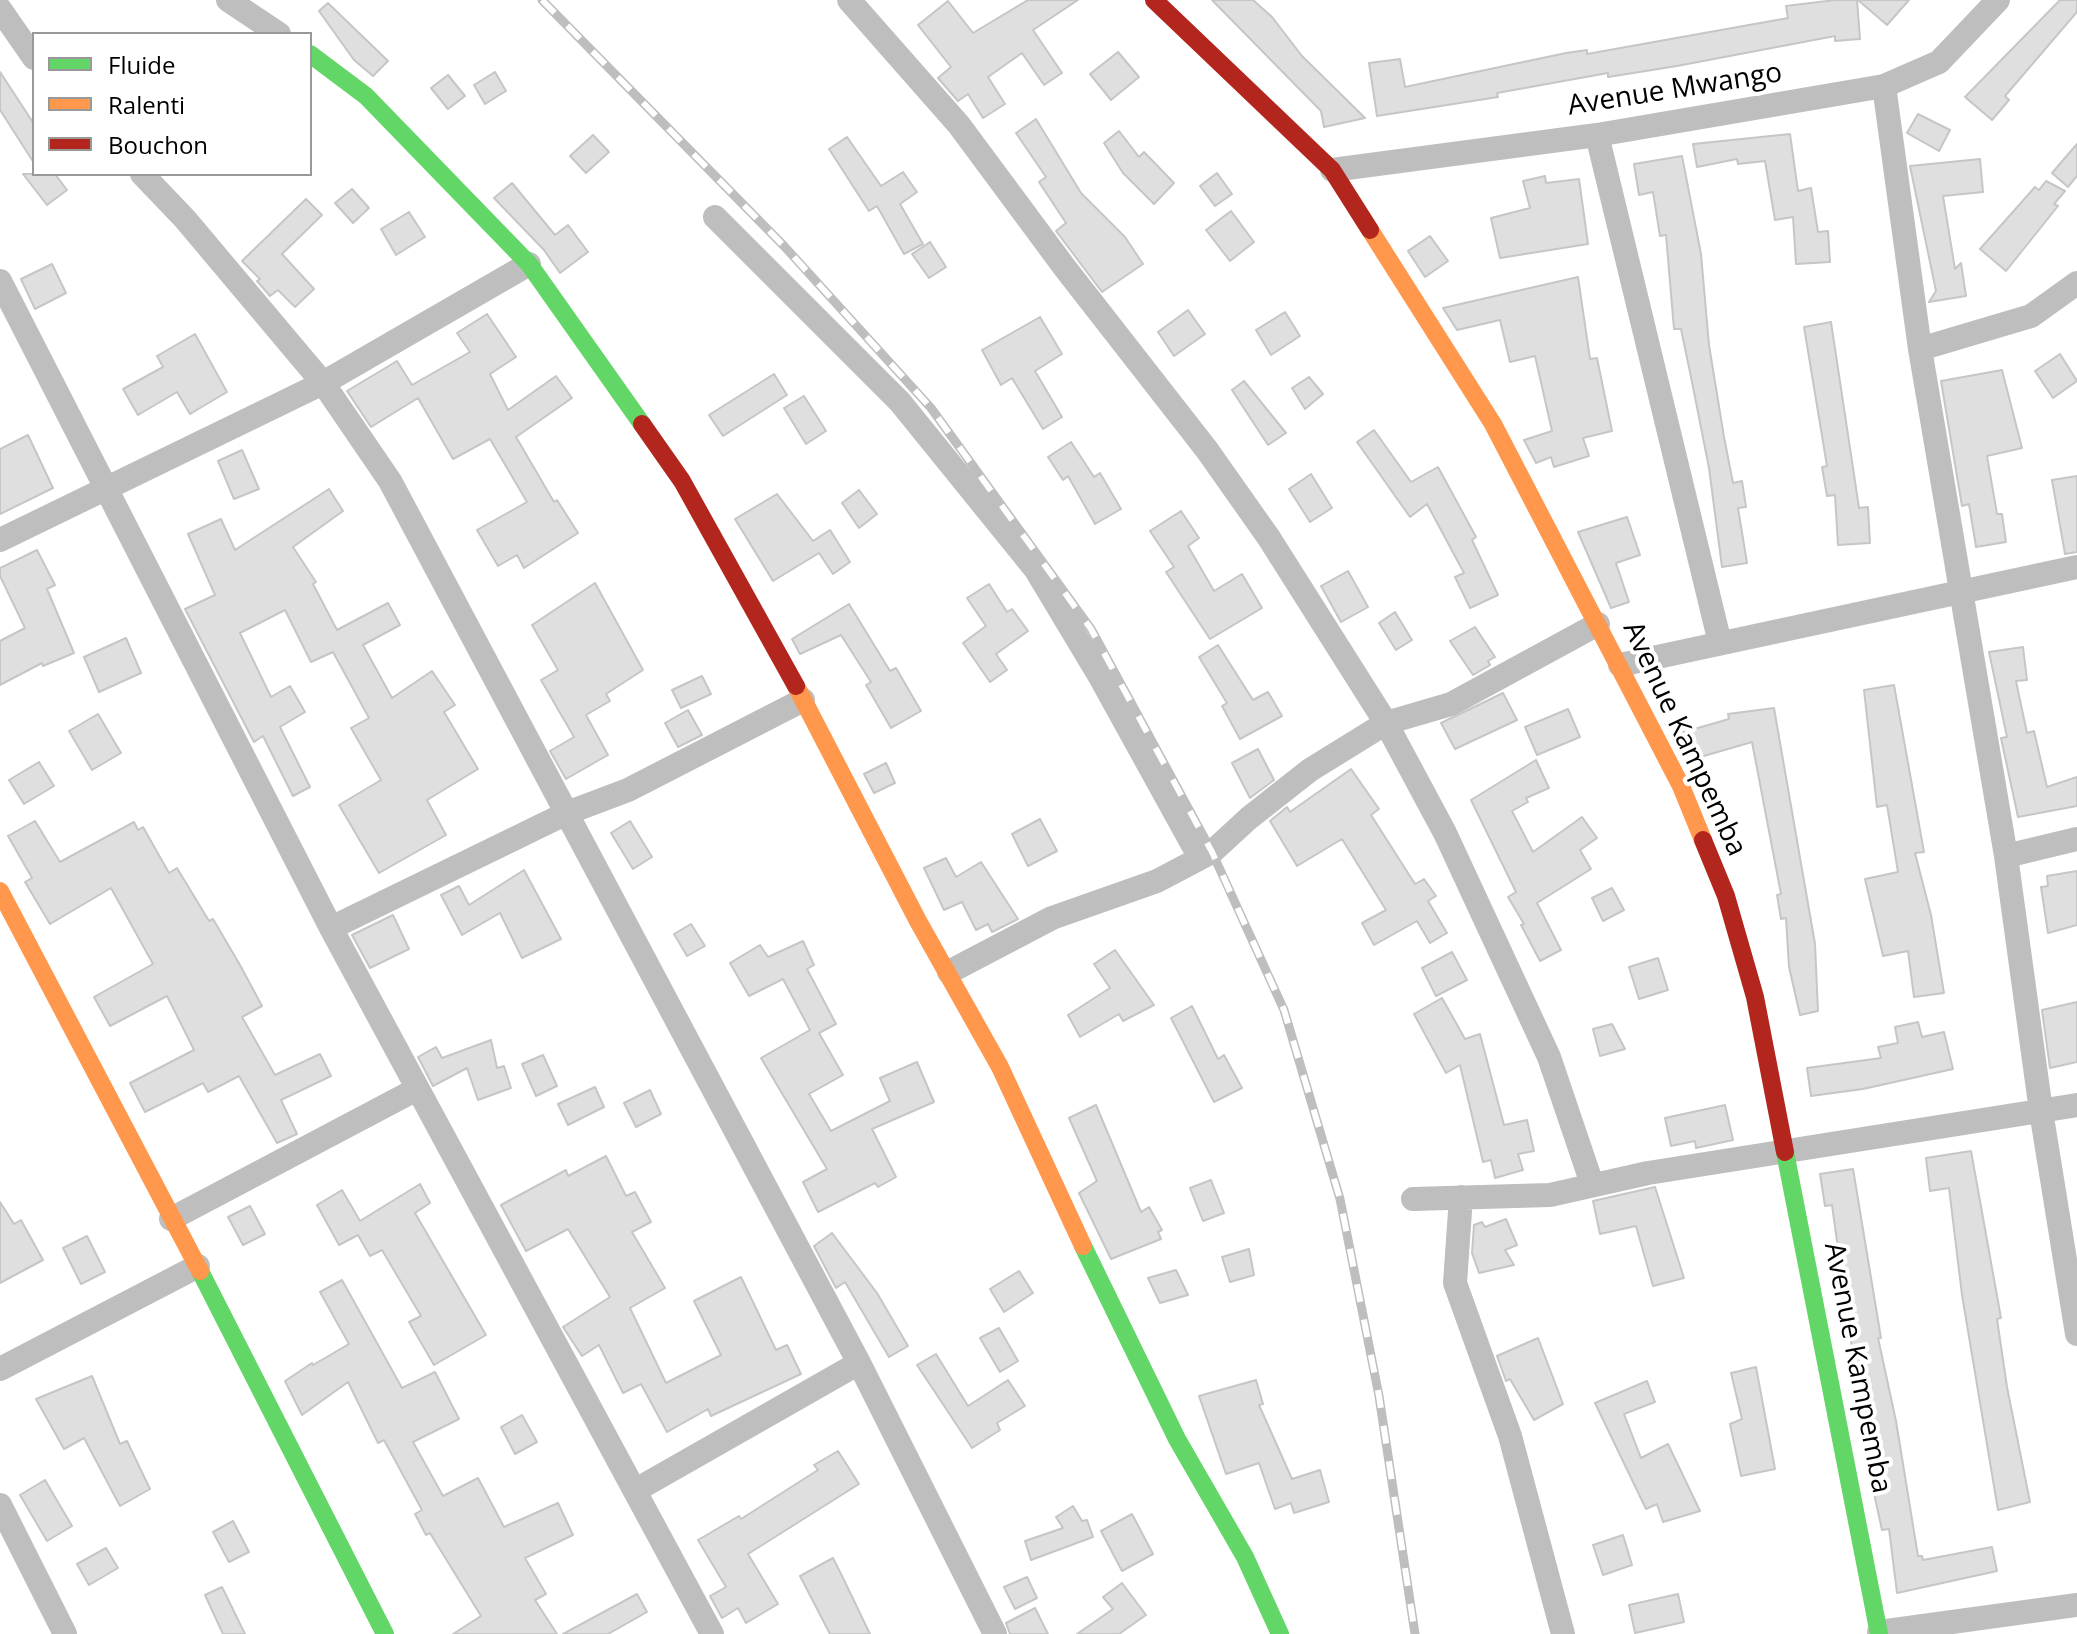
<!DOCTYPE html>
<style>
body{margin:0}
#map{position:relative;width:2077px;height:1634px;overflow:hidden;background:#fff;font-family:"Open Sans",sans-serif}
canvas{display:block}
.legend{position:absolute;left:32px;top:32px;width:280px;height:144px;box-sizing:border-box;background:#fff;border:2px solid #999;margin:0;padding:10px 14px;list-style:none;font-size:24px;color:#000}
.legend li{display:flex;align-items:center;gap:16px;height:40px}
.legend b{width:40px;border:2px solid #999}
</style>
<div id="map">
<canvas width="2077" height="1634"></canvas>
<ul class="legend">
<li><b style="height:10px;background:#63d668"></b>Fluide</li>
<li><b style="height:10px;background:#ff974d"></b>Ralenti</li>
<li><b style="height:10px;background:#b3261e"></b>Bouchon</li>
</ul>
</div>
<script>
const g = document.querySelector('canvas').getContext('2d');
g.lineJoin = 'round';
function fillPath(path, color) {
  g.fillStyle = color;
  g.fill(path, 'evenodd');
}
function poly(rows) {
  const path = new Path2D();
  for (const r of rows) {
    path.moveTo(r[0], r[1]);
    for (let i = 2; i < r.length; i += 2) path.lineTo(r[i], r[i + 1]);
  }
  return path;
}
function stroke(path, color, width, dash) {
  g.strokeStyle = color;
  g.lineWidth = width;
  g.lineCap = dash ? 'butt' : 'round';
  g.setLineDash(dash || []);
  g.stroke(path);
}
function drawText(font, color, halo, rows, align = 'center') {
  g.font = font + ' "Open Sans",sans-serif';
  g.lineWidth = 8;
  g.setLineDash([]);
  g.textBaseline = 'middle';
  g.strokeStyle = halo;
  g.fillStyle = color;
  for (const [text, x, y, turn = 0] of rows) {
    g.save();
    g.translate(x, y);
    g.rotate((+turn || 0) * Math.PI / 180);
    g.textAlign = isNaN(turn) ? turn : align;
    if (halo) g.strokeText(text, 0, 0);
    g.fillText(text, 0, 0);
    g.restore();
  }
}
const building = poly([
 [1028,0,1078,0,1033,30,1062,73,1044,85,1022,53,988,77,1005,104,983,118,968,94,958,101,938,78,951,67,918,25,948,1,973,33,1028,0],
 [1212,0,1253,0,1272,17,1302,56,1365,118,1324,127,1321,111,1212,0],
 [1835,0,1857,0,1860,39,1835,41,1835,36,1677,66,1608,77,1608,73,1497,93,1498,97,1377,116,1369,63,1400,59,1405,87,1566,53,1587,50,1587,54,1788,18,1786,6,1835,0],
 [1858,0,1909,0,1887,25,1858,0],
 [2060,0,2077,0,2077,12,2005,96,2009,100,1992,120,1965,97,2060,0],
 [328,3,388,61,373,76,354,60,319,11,328,3],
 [1118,52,1139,77,1111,100,1090,74,1118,52],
 [0,72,34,124,34,163,0,110,0,72],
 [495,72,506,91,485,104,474,85,495,72],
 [448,75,465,96,448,109,431,88,448,75],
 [1918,114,1950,130,1939,151,1907,133,1918,114],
 [1036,119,1081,193,1125,237,1143,264,1102,292,1056,231,1066,223,1039,182,1046,177,1016,133,1036,119],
 [1119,131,1139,157,1144,152,1174,183,1154,204,1123,173,1104,143,1119,131],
 [1790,134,1798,191,1811,188,1818,232,1828,231,1830,262,1796,264,1793,217,1775,220,1765,161,1738,164,1737,159,1697,167,1693,144,1790,134],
 [593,135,609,152,586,173,570,156,593,135],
 [847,137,881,186,903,172,917,192,900,204,923,244,904,254,877,206,869,211,829,149,847,137],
 [2077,144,2077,176,2068,187,2052,173,2077,144],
 [1682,156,1701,254,1709,345,1724,437,1733,483,1742,481,1746,507,1738,508,1747,563,1722,567,1709,468,1691,377,1681,329,1674,329,1666,235,1660,236,1653,192,1639,195,1634,164,1682,156],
 [1980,159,1983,192,1943,196,1955,269,1961,263,1966,296,1929,302,1936,291,1910,166,1980,159],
 [1217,173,1232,194,1215,206,1200,186,1217,173],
 [23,174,55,174,67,190,47,205,23,174],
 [1545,176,1546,183,1579,179,1588,244,1500,258,1491,218,1530,208,1523,181,1545,176],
 [2046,181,2065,191,2054,204,2058,206,2006,271,1980,249,2035,187,2039,190,2046,181],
 [512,183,555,235,568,225,588,252,560,273,544,250,494,198,512,183],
 [352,189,369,208,353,223,335,203,352,189],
 [306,199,322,215,282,254,314,289,295,307,278,290,270,296,257,281,260,279,242,261,306,199],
 [1231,211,1254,242,1230,261,1206,230,1231,211],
 [409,212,425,237,396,255,381,229,409,212],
 [1430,236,1448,261,1425,277,1408,251,1430,236],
 [930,242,946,267,929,278,912,254,930,242],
 [52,264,66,293,35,309,21,279,52,264],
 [1578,277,1590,359,1597,358,1612,431,1583,438,1589,456,1554,467,1551,457,1536,463,1524,440,1552,431,1535,356,1510,362,1500,320,1457,330,1443,308,1578,277],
 [1188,310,1205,334,1174,356,1158,332,1188,310],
 [1285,312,1300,336,1271,355,1256,330,1285,312],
 [487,314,516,357,490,374,508,410,556,376,572,398,516,437,554,502,557,500,578,533,524,568,517,555,498,566,477,530,527,502,490,439,453,459,418,398,371,427,347,391,397,361,412,385,470,352,457,333,487,314],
 [1040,317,1062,354,1035,371,1062,417,1043,429,1012,378,1001,385,982,350,1040,317],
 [1831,322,1859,508,1868,507,1870,543,1838,545,1835,495,1827,496,1822,467,1827,466,1804,327,1831,322],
 [195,334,227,392,190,414,177,392,138,415,123,389,163,367,157,356,195,334],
 [2060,354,2077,381,2053,398,2035,371,2060,354],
 [2002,370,2022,448,1987,456,1997,514,2002,514,2006,542,1976,547,1969,504,1962,506,1941,381,2002,370],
 [774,374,787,395,723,436,709,415,774,374],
 [1309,377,1323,394,1305,409,1292,388,1309,377],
 [1244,381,1286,433,1268,445,1232,390,1244,381],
 [804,396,826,431,806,444,784,408,804,396],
 [1374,430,1411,482,1438,467,1476,537,1472,540,1498,595,1470,608,1455,577,1464,573,1427,504,1410,517,1357,442,1374,430],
 [28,435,53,488,0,514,0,449,28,435],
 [1071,442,1094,477,1100,473,1121,509,1095,524,1068,476,1063,480,1048,457,1071,442],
 [242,450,259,489,234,499,218,461,242,450],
 [1311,474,1332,508,1310,522,1289,489,1311,474],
 [2077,476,2077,552,2065,554,2052,480,2077,476],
 [329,489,343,511,293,547,316,582,313,584,337,630,388,603,400,625,363,645,392,698,432,671,455,705,444,712,478,769,427,800,446,835,379,873,339,805,381,780,351,728,369,718,333,652,311,662,285,610,240,633,271,697,290,686,305,712,280,727,310,787,293,796,263,736,254,742,185,609,215,595,188,534,221,519,235,550,329,489],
 [859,490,877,514,859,528,842,503,859,490],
 [777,494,813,541,830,530,850,562,833,574,819,553,773,581,735,519,777,494],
 [1181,511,1199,538,1188,546,1214,591,1242,574,1262,608,1210,639,1166,572,1174,567,1150,531,1181,511],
 [1627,517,1640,555,1616,563,1629,602,1611,608,1578,532,1627,517],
 [37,550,55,585,47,589,74,653,43,666,42,663,0,685,0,641,25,628,0,576,0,568,37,550],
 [1348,571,1368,607,1341,622,1321,586,1348,571],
 [595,583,643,670,606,694,610,701,586,715,608,755,566,779,550,751,574,737,541,680,558,670,532,625,595,583],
 [989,584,1007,612,1012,609,1028,631,996,654,1007,670,990,682,963,643,986,626,967,598,989,584],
 [849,604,890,671,896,668,921,711,891,728,866,685,871,682,841,635,800,654,792,639,849,604],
 [1395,612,1412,640,1396,650,1379,623,1395,612],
 [1475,627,1495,657,1488,661,1490,665,1473,675,1450,641,1475,627],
 [126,638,141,673,99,692,84,657,126,638],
 [1218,645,1253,700,1268,692,1282,716,1240,739,1222,706,1227,703,1199,657,1218,645],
 [2023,647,2027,680,2016,681,2027,733,2034,731,2047,787,2077,777,2077,806,2018,817,2001,738,2007,737,1989,652,2023,647],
 [702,676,711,694,681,708,672,690,702,676],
 [1894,685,1924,852,1915,853,1931,915,1944,993,1914,997,1908,951,1883,956,1865,879,1898,872,1887,805,1877,807,1864,690,1894,685],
 [1503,693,1517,720,1455,749,1441,723,1503,693],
 [1774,708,1815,944,1818,1011,1800,1015,1789,967,1786,918,1781,919,1777,895,1781,894,1752,742,1690,760,1677,734,1729,719,1728,714,1774,708],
 [1568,709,1580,737,1537,755,1525,727,1568,709],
 [688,710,702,735,678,747,665,723,688,710],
 [98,714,121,753,92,770,69,731,98,714],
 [1258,749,1274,780,1250,798,1232,763,1258,749],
 [1536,760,1549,788,1526,798,1528,802,1512,811,1533,852,1582,817,1597,838,1580,850,1591,869,1537,903,1561,950,1540,961,1521,925,1524,924,1508,897,1516,892,1471,800,1536,760],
 [39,762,54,786,24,804,9,780,39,762],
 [886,763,895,783,874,793,864,774,886,763],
 [1351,769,1379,809,1371,815,1415,884,1424,879,1436,896,1428,901,1447,933,1430,943,1417,921,1374,945,1362,923,1386,910,1342,839,1297,866,1270,821,1287,807,1290,812,1351,769],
 [1040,819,1057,851,1028,866,1012,834,1040,819],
 [35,821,60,862,134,822,138,830,143,827,169,873,177,868,209,921,213,919,240,965,262,1006,242,1017,275,1075,320,1054,331,1076,281,1100,297,1134,277,1143,239,1076,208,1092,203,1083,145,1112,130,1083,194,1050,167,996,110,1026,94,997,153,964,111,888,50,924,25,882,32,878,8,836,35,821],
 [630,821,652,857,633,869,611,833,630,821],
 [946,858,956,877,981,862,1018,919,992,932,988,924,976,930,962,902,944,910,924,868,946,858],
 [524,870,561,939,522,958,500,913,462,935,441,895,459,886,469,905,524,870],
 [2077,871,2077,925,2048,933,2041,887,2048,886,2047,876,2077,871],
 [1612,888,1624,910,1603,921,1592,898,1612,888],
 [393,915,409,949,370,968,352,935,393,915],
 [691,924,705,946,687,956,674,934,691,924],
 [803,941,814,965,807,969,836,1024,819,1033,843,1075,809,1094,831,1131,890,1101,880,1078,917,1062,934,1102,872,1129,896,1177,878,1187,875,1183,818,1212,803,1182,827,1169,761,1058,810,1030,783,979,749,996,730,963,760,945,768,957,803,941],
 [1115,950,1154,1005,1123,1021,1119,1014,1080,1037,1068,1015,1110,988,1094,964,1115,950],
 [1452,952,1467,980,1436,996,1422,968,1452,952],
 [1658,958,1668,990,1639,999,1629,967,1658,958],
 [1442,998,1465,1039,1480,1034,1504,1125,1527,1120,1534,1151,1518,1154,1523,1170,1495,1178,1491,1160,1483,1162,1460,1065,1446,1073,1414,1014,1442,998],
 [2077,1002,2077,1062,2050,1068,2042,1010,2077,1002],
 [1192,1006,1218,1059,1224,1055,1242,1088,1214,1102,1171,1018,1192,1006],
 [1918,1022,1922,1037,1944,1032,1953,1069,1863,1089,1811,1096,1807,1068,1881,1058,1878,1047,1898,1043,1895,1027,1918,1022],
 [1612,1024,1625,1049,1600,1056,1593,1029,1612,1024],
 [491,1040,497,1068,504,1066,511,1088,478,1100,467,1068,433,1086,418,1057,436,1047,442,1058,491,1040],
 [543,1055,557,1086,536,1096,522,1064,543,1055],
 [595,1087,604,1107,568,1125,558,1104,595,1087],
 [650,1090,661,1114,636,1127,624,1103,650,1090],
 [1096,1105,1141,1212,1149,1207,1162,1230,1158,1232,1161,1239,1111,1259,1079,1193,1097,1181,1069,1118,1096,1105],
 [1725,1105,1733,1140,1696,1148,1695,1141,1671,1146,1665,1118,1725,1105],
 [1971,1151,2001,1318,1997,1319,2007,1387,2030,1502,1998,1510,1962,1295,1949,1188,1930,1191,1926,1158,1971,1151],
 [606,1156,626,1196,635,1192,651,1222,632,1232,665,1288,630,1308,666,1383,721,1355,694,1301,741,1277,776,1350,787,1345,801,1374,711,1416,708,1409,667,1432,641,1384,623,1393,599,1345,582,1356,563,1327,610,1297,568,1229,526,1251,501,1205,566,1170,568,1176,606,1156],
 [1853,1169,1881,1338,1878,1338,1896,1421,1918,1556,1922,1556,1923,1560,1992,1547,1997,1571,1897,1593,1889,1529,1882,1530,1866,1457,1873,1456,1849,1364,1854,1363,1832,1205,1825,1206,1820,1174,1853,1169],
 [1211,1180,1224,1213,1203,1221,1190,1188,1211,1180],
 [420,1184,430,1203,415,1213,486,1335,434,1365,409,1322,421,1316,382,1250,370,1256,358,1235,339,1245,317,1205,342,1190,360,1221,420,1184],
 [1655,1187,1684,1278,1653,1286,1636,1226,1600,1234,1593,1201,1655,1187],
 [0,1202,14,1224,21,1220,43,1260,0,1283,0,1202],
 [250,1206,265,1234,243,1245,228,1217,250,1206],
 [1506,1219,1517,1245,1505,1250,1514,1265,1479,1273,1472,1253,1474,1225,1482,1222,1485,1227,1506,1219],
 [832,1233,877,1293,908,1346,889,1357,845,1282,836,1288,814,1246,832,1233],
 [87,1236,105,1272,81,1284,63,1248,87,1236],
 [1249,1249,1254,1275,1230,1282,1222,1257,1249,1249],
 [1176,1270,1188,1295,1160,1303,1148,1278,1176,1270],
 [1019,1271,1033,1293,1004,1312,990,1289,1019,1271],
 [342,1280,402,1388,435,1372,459,1419,413,1442,443,1496,478,1478,504,1527,558,1503,573,1535,525,1558,546,1594,535,1600,557,1634,453,1634,481,1616,430,1533,426,1535,415,1514,422,1510,384,1440,378,1443,348,1382,302,1415,285,1381,312,1363,313,1365,349,1344,320,1292,342,1280],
 [999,1328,1018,1361,1000,1372,980,1338,999,1328],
 [1538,1338,1563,1404,1534,1420,1510,1379,1506,1381,1497,1356,1538,1338],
 [936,1354,968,1406,1008,1380,1025,1406,997,1423,1000,1430,972,1448,917,1365,936,1354],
 [1756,1367,1775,1469,1741,1476,1730,1424,1742,1419,1731,1373,1756,1367],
 [92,1376,120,1444,127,1441,150,1489,120,1506,84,1438,64,1449,36,1399,92,1376],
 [1256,1380,1263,1404,1259,1405,1292,1479,1320,1470,1329,1502,1294,1513,1291,1503,1275,1509,1259,1463,1226,1474,1199,1396,1256,1380],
 [1647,1381,1655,1402,1624,1414,1641,1458,1668,1444,1700,1511,1663,1522,1657,1504,1646,1509,1595,1403,1647,1381],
 [522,1415,537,1442,515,1454,501,1427,522,1415],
 [838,1451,859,1484,748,1554,778,1604,746,1623,738,1608,722,1618,710,1596,726,1587,698,1540,739,1516,741,1519,818,1470,814,1465,838,1451],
 [45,1480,72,1526,47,1541,20,1495,45,1480],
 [1073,1506,1082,1521,1087,1520,1093,1537,1031,1560,1025,1541,1063,1528,1056,1517,1073,1506],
 [1132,1514,1153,1554,1122,1571,1101,1531,1132,1514],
 [233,1521,249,1552,229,1562,213,1532,233,1521],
 [1623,1535,1632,1565,1603,1575,1593,1545,1623,1535],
 [106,1548,118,1568,89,1585,77,1564,106,1548],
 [833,1558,844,1580,870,1634,830,1634,800,1576,833,1558],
 [1027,1577,1037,1598,1015,1609,1004,1587,1027,1577],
 [1122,1583,1146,1615,1119,1634,1077,1634,1113,1609,1103,1597,1122,1583],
 [222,1587,245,1634,223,1634,205,1595,222,1587],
 [637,1594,647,1612,608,1634,563,1634,637,1594],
 [1678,1594,1684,1622,1635,1633,1629,1605,1678,1594],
 [1035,1608,1048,1634,1010,1634,1006,1623,1035,1608]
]);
fillPath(building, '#dfdfdf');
stroke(building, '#c6c6c6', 2);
stroke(poly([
 [228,0,279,34],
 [849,0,959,125,1065,268,1207,450,1269,538,1386,723,1445,833,1549,1057,1592,1184],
 [0,9,34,58],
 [1884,86,1920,349,2006,856,2041,1111,2077,1334],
 [1597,135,1720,643],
 [1332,170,1597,135,1884,86,1939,62,1998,0],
 [142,174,185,219,323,383,390,481,859,1363,995,1634],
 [715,217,900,402,1036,570,1099,675,1200,858],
 [0,281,331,928,712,1634],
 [1920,349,2031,316,2077,283],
 [0,540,323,383,529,264],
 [1620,665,2077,567],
 [2006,856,2077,839],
 [331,928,567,813,628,790,803,700],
 [949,972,1052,918,1157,881,1212,852,1249,818,1310,770,1386,723,1451,704,1598,624],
 [1461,1197,1455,1283,1510,1436,1563,1634],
 [1413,1199,1550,1195,1648,1173,2077,1105],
 [171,1219,417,1089],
 [0,1369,198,1266],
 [636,1490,859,1363],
 [0,1505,65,1634],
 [1879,1632,2077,1605]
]), '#bebebe', 24);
stroke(poly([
 [310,54,366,96,529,264,642,424],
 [1785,1152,1879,1634],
 [1083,1246,1177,1439,1245,1557,1280,1634],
 [200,1271,385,1634]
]), '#63d668', 18);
stroke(poly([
 [1370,230,1493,424,1681,786,1703,840],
 [796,686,918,921,1000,1067,1083,1246],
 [0,891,200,1271]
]), '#ff974d', 18);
stroke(poly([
 [1154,0,1332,170,1370,230],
 [642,424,682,481,796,686],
 [1703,840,1726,896,1755,997,1785,1152]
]), '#b3261e', 18);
const rail = poly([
 [542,0,784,246,931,408,1091,629,1212,852,1284,1010,1340,1199,1379,1396,1415,1634]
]);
stroke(rail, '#bebebe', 9);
stroke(rail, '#fff', 6, [18]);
drawText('28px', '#000', '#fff', [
 ["Avenue Mwango",1675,90,-9],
 ["Avenue Kampemba",1684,739,65],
 ["Avenue Kampemba",1857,1368,79]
]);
</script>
